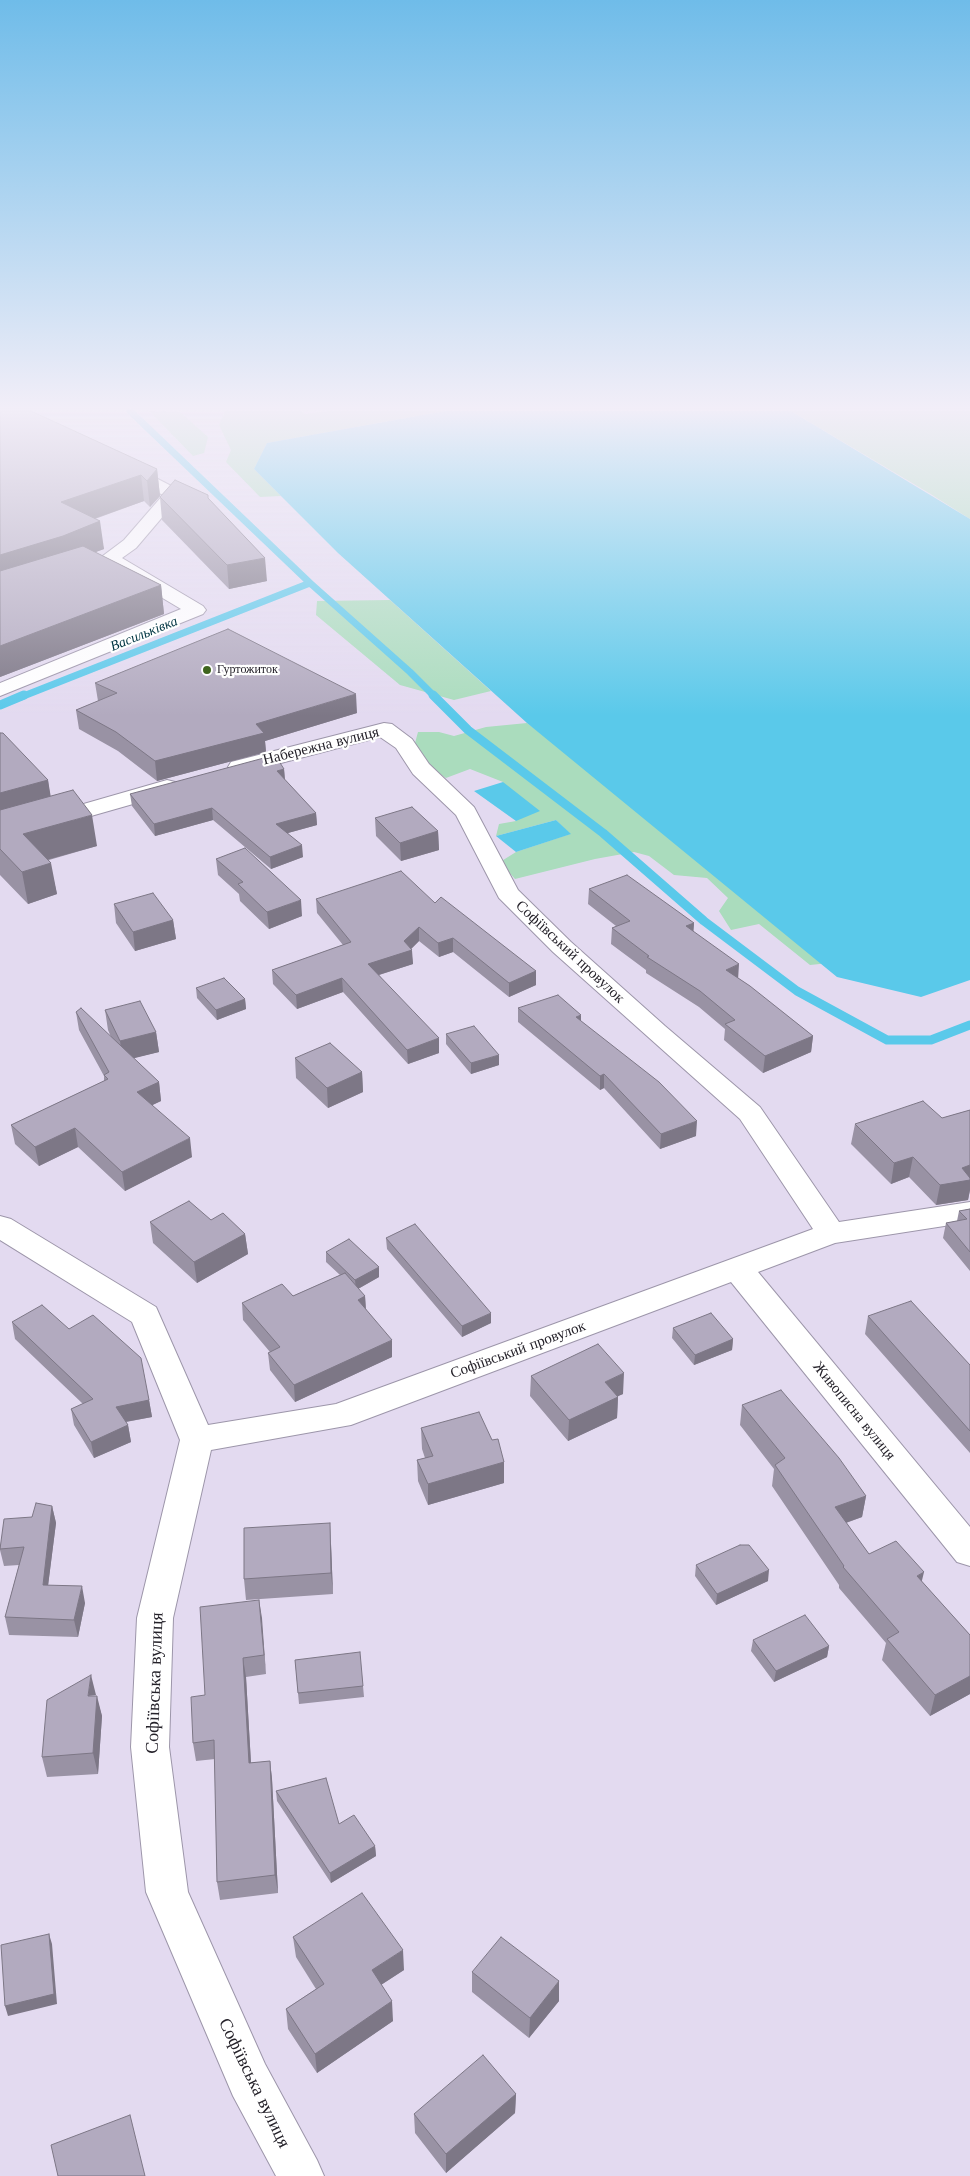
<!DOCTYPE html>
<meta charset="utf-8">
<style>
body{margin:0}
canvas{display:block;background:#e3daf0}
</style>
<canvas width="970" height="2176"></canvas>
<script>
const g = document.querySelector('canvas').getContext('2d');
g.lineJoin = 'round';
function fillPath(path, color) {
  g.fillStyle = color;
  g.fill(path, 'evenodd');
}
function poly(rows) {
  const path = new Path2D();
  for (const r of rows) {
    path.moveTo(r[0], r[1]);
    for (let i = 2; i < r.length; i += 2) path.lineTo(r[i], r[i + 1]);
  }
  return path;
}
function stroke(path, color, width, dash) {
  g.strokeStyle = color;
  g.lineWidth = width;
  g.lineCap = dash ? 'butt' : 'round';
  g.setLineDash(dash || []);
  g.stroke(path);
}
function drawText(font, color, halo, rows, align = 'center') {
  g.font = font + ' "Libre Baskerville",serif';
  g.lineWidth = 4.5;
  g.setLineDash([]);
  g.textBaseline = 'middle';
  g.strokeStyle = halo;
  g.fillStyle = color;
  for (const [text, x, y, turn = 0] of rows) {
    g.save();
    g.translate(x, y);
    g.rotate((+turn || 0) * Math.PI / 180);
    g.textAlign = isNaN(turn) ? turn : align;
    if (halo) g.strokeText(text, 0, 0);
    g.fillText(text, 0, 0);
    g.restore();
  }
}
fillPath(poly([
 [149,411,180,412,208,437,204,453,193,456],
 [225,411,301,411,305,414,328,411,445,411,267,443,254,469,281,496,260,497,226,462,231,450,219,425],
 [791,411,970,411,970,519,929,493],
 [390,600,491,691,454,700,400,685,316,615,317,601],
 [527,723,849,961,810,965,759,924,731,930,719,911,728,898,707,878,674,875,649,856,634,852,595,859,515,879,500,862,516,852,570,834,556,820,496,836,499,824,516,821,503,782,470,769,446,778,431,768,415,743,418,732,439,732,454,736,486,727]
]), '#aadcbd');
fillPath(poly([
 [445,411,791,411,970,519,970,980,921,997,837,977,527,723,338,553,254,469,267,443],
 [503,782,540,811,516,821,474,791],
 [556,820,571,834,516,852,496,836]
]), '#5ac9ea');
stroke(poly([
 [130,411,310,583,410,672,435,697],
 [21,697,310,583]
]), '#5ac9ea', 7);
stroke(poly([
 [433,695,468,730,603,833,704,921,797,991,887,1040,931,1040,970,1025],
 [0,705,24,695]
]), '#5ac9ea', 9);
const minor = poly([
 [127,463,179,490,182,494,136,548,122,558,203,606,206,610,203,614,0,696,0,683,181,609,102,562,100,558,124,540,163,495,121,472,119,468,121,464,127,463],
 [384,723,392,724,412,739,429,764,474,807,518,890,571,942,665,1026,760,1107,839,1222,970,1202,970,1222,835,1243,758,1272,970,1527,970,1566,957,1562,731,1282,351,1425,211,1450,173,1618,169,1747,188,1892,265,2064,317,2160,324,2176,276,2176,233,2096,146,1892,131,1747,137,1618,180,1440,132,1322,0,1240,0,1216,11,1219,156,1307,208,1425,336,1404,813,1229,740,1119,553,952,499,898,456,815,413,774,396,748,380,737,239,774,231,772,228,767,231,762,384,723],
 [167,780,175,782,178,787,175,792,0,842,0,828,167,780]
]);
stroke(minor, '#9d96aa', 2);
fillPath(minor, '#fff');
fillPath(poly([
 [0,411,157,469,160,496,150,507,144,501,95,519,104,549,95,552,161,585,164,614,0,677],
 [160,497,208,498,267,581,229,589,162,520],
 [95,683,357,713,265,741,266,752,157,781,118,751,79,729,76,710,98,701],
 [0,733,48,780,50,797,97,846,49,860,57,894,28,904,0,875],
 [284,769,285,780,316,813,317,825,288,833,303,857,271,869,213,820,155,836,132,806,130,794],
 [375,818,438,831,439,850,401,861,376,836],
 [216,859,302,916,269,929,240,901,239,894,218,875],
 [589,889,694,923,693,931,738,978,813,1036,811,1052,763,1073,724,1040,725,1029,699,1007,646,973,646,970,611,944,612,928,616,926,588,904],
 [316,899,435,903,536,971,536,985,509,997,453,952,439,957,419,941,411,949,413,964,379,975,439,1053,408,1064,343,992,297,1009,273,984,272,970,343,945,317,913],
 [114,904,173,920,176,939,135,951,116,923],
 [196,988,245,999,246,1009,217,1020,197,998],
 [518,1008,581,1021,696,1136,660,1149,604,1088,600,1090,518,1022],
 [105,1010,156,1032,159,1052,133,1058,159,1082,161,1101,152,1105,192,1157,125,1191,78,1147,39,1166,15,1144,11,1125,104,1081,104,1076,79,1030,76,1012,111,1037,108,1030],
 [446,1034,499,1065,471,1074,446,1044],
 [295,1058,362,1072,363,1092,328,1108,296,1078],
 [970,1110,970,1190,968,1200,936,1205,909,1177,891,1184,851,1144,855,1124,942,1118],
 [970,1209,970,1271,943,1238,946,1223,957,1221,959,1211],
 [211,1220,245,1234,248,1254,197,1283,153,1243,150,1222],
 [386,1238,491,1323,462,1337,387,1249],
 [326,1252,379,1277,358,1289,365,1296,366,1309,392,1357,295,1402,270,1370,268,1353,270,1352,243,1320,242,1303,293,1296,340,1275,326,1262],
 [868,1316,970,1365,970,1453,865,1334],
 [12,1322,69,1329,149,1400,152,1417,126,1422,128,1425,131,1442,94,1458,74,1425,71,1409,83,1404,15,1339],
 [673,1328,733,1339,732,1350,694,1365,672,1338],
 [531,1376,623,1394,617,1396,618,1397,617,1418,568,1441,530,1396],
 [742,1405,866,1496,862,1517,846,1523,869,1554,922,1582,970,1635,970,1694,930,1716,882,1660,886,1643,839,1588,839,1585,772,1486,774,1469,740,1425],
 [421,1428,492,1440,504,1462,504,1483,428,1505,418,1481,417,1460,425,1458,422,1449],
 [52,1506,56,1523,48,1585,85,1603,78,1637,9,1635,5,1617,19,1565,4,1566,0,1550,0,1546,32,1517],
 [331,1544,333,1594,246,1600,244,1579],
 [696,1565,768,1581,716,1605,695,1576],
 [259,1600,266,1674,246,1677,251,1763,270,1761,272,1779,278,1893,220,1900,217,1882,215,1759,196,1761,193,1743,205,1695],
 [753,1640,829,1646,827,1657,774,1682,751,1651],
 [295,1660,363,1686,364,1697,299,1704],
 [96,1696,102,1716,98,1774,47,1777,42,1757],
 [276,1791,339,1824,375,1846,376,1856,331,1883,277,1801],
 [293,1937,404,1970,381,1985,393,2021,317,2073,288,2029,286,2009,316,1989,296,1957],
 [472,1972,559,2001,529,2038,472,1992],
 [516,2094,515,2113,446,2173,415,2133,414,2114]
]), '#9992a4');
fillPath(poly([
 [157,469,160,496,150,507,147,481],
 [141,475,144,501,65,529,61,502],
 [100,521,104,549,67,563,0,584,0,555],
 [265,558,267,581,229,589,227,565],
 [161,585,164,614,0,677,0,646],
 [356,694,357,713,265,741,266,752,157,781,155,761,256,724],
 [284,769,285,781,277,771],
 [48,780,53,810,0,826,0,793],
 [212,808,213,820,155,836,154,824],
 [316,813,317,825,277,836,276,824],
 [92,815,97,846,28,865,23,834],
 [438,831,439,850,401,861,400,843],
 [302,845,303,857,271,869,270,857],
 [51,863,57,894,28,904,22,872],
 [301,900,302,916,269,929,267,912],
 [173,920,176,939,135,951,133,932],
 [694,923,693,939,686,926],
 [419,927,419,941,409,951,412,950,413,964,369,978,368,964,404,941],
 [453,938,453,952,439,957,438,943],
 [739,964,738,980,726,970],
 [536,971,536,985,509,997,509,983],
 [342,978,343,992,297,1009,296,995],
 [245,999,246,1009,217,1020,216,1010],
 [581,1015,581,1029,576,1017],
 [156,1032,159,1052,123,1061,120,1041],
 [813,1036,811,1052,763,1073,765,1056],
 [439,1038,439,1053,408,1064,407,1050],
 [499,1055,499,1065,471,1074,471,1063],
 [362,1072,363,1092,328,1108,327,1088],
 [604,1074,604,1088,600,1090,600,1076],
 [159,1082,161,1101,140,1111,137,1092],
 [697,1121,696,1136,660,1149,661,1134],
 [75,1128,78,1147,39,1166,35,1147],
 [190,1138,192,1157,125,1191,122,1172],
 [913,1157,909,1177,891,1184,894,1163],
 [970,1165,970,1190,968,1200,936,1205,940,1185,962,1168],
 [245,1234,248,1254,197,1283,194,1262],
 [379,1267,379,1277,356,1290,355,1280],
 [365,1296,366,1313,358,1300],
 [491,1313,491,1323,462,1337,462,1326],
 [733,1339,732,1350,694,1365,695,1355],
 [392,1340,392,1357,295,1402,294,1385],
 [624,1373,623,1394,603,1403,605,1382],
 [618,1397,617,1418,568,1441,569,1420],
 [149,1400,152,1417,119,1423,116,1407],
 [128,1425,131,1442,94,1458,91,1442],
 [504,1462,504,1483,428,1505,428,1484],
 [866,1496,862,1517,831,1528,835,1507],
 [52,1506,56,1523,46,1602,43,1585],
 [330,1523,331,1544,333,1594,331,1573],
 [769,1570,768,1581,716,1605,717,1594],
 [924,1572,919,1593,917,1576],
 [82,1586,85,1603,78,1637,74,1620],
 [259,1600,262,1618,266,1674,264,1655],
 [829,1646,827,1657,774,1682,776,1671],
 [243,1658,246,1677,252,1781,249,1763],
 [91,1675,96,1695,88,1696],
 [970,1676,970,1694,930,1716,935,1695],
 [97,1696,102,1716,98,1774,93,1753],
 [270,1761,272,1779,278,1893,275,1875],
 [375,1846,376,1856,331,1883,330,1873],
 [49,1934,52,1944,57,2004,8,2016,5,2006],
 [403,1950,404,1970,373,1990,372,1970],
 [559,1981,559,2001,529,2038,530,2018],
 [392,2001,393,2021,317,2073,315,2054],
 [516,2094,515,2113,446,2173,446,2154]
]), '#7d7786');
const building = poly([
 [0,411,31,411,157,469,147,481,141,475,61,502,100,521,63,536,0,555,0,411],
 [175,480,208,495,208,498,265,558,227,565,160,497,175,480],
 [83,546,161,585,0,646,0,571,83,546],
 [228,629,356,694,256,724,264,733,155,761,116,732,76,710,117,693,95,683,228,629],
 [0,733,3,733,48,780,0,793,0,733],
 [275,755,284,769,277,771,316,813,276,824,302,845,270,857,212,808,154,824,130,794,275,755],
 [73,790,92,815,23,834,51,863,22,872,0,849,0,810,73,790],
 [412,807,438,831,400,843,375,818,412,807],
 [245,848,301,900,267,912,238,884,243,882,216,859,245,848],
 [401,871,435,903,441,897,536,971,509,983,453,938,438,943,419,927,404,941,412,950,368,964,439,1038,407,1050,342,978,296,995,272,970,351,942,316,899,401,871],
 [627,875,694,923,686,926,739,964,726,970,750,986,813,1036,765,1056,725,1024,735,1020,700,991,647,957,649,956,612,928,630,921,589,889,627,875],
 [153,893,173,920,133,932,114,904,153,893],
 [224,978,245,999,216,1010,196,988,224,978],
 [558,995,581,1015,576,1017,659,1082,697,1121,661,1134,604,1074,600,1076,518,1008,558,995],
 [140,1001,156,1032,120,1041,105,1010,140,1001],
 [81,1008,159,1082,137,1092,190,1138,122,1172,75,1128,35,1147,11,1125,108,1079,104,1075,109,1072,76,1012,81,1008],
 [474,1026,499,1055,471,1063,446,1034,474,1026],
 [330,1043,362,1072,327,1088,295,1058,330,1043],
 [923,1101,942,1118,970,1110,970,1165,962,1168,970,1178,970,1180,940,1185,913,1157,894,1163,855,1124,923,1101],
 [189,1201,211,1220,223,1213,245,1234,194,1262,150,1222,189,1201],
 [970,1209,970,1252,946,1223,967,1219,959,1211,970,1209],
 [415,1224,491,1313,462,1326,386,1238,415,1224],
 [349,1239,379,1267,355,1280,326,1252,349,1239],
 [345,1273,365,1296,358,1300,392,1340,294,1385,268,1353,280,1347,242,1303,282,1284,293,1296,345,1273],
 [911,1301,970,1365,970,1431,868,1316,911,1301],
 [42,1305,69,1329,93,1315,141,1358,149,1400,116,1407,128,1425,91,1442,71,1409,93,1399,12,1322,42,1305],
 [711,1313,733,1339,695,1355,673,1328,711,1313],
 [598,1344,624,1373,605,1382,618,1397,569,1420,531,1376,598,1344],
 [781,1390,839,1458,866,1496,835,1507,869,1554,896,1541,924,1572,917,1576,970,1635,970,1676,935,1695,887,1639,899,1632,843,1567,844,1566,775,1465,785,1458,742,1405,781,1390],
 [479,1412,492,1440,498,1439,504,1462,428,1484,417,1460,433,1456,421,1428,479,1412],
 [36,1503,52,1506,43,1585,82,1586,74,1620,5,1617,24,1547,0,1549,4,1519,32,1517,36,1503],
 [330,1523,331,1573,244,1579,244,1528,330,1523],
 [740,1545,749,1545,769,1570,717,1594,696,1565,740,1545],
 [259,1600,264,1655,243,1658,249,1763,270,1761,275,1875,217,1882,214,1740,193,1743,191,1697,205,1695,200,1607,259,1600],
 [805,1615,829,1646,776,1671,753,1640,805,1615],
 [360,1652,363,1686,298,1693,295,1660,360,1652],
 [91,1675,88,1696,97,1696,93,1753,42,1757,47,1700,91,1675],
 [326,1778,339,1824,354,1815,375,1846,330,1873,276,1791,326,1778],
 [362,1893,403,1950,372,1970,392,2001,315,2054,286,2009,324,1984,293,1937,362,1893],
 [49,1934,54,1994,5,2006,1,1945,49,1934],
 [501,1937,559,1981,530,2018,472,1972,501,1937],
 [483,2055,516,2094,446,2154,414,2114,483,2055],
 [130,2115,145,2176,58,2176,51,2145,130,2115]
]);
fillPath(building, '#b2aabf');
stroke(building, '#7d7786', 1);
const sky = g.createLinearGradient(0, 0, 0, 716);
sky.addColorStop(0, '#6fbce9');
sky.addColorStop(0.57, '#f2eef8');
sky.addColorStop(1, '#f2eef800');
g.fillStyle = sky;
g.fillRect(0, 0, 970, 716);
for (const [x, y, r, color] of [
 [207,670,5,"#3f651e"]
]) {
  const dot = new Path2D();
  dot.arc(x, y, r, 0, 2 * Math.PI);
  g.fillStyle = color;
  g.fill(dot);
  stroke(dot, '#fff', 2);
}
drawText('12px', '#25222a', '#fff', [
 ["Гуртожиток",217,670]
], 'left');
drawText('italic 14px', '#003542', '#fff', [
 ["Васильківка",144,634,-22]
]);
drawText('15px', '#25222a', '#fff', [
 ["Набережна вулиця",321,746,-14],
 ["Софіївський провулок",570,952,43],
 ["Софіївський провулок",518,1350,-20],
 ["Живописна вулиця",854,1411,51]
]);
drawText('18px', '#25222a', '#fff', [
 ["Софіївська вулиця",155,1683,-88],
 ["Софіївська вулиця",254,2083,64]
]);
</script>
